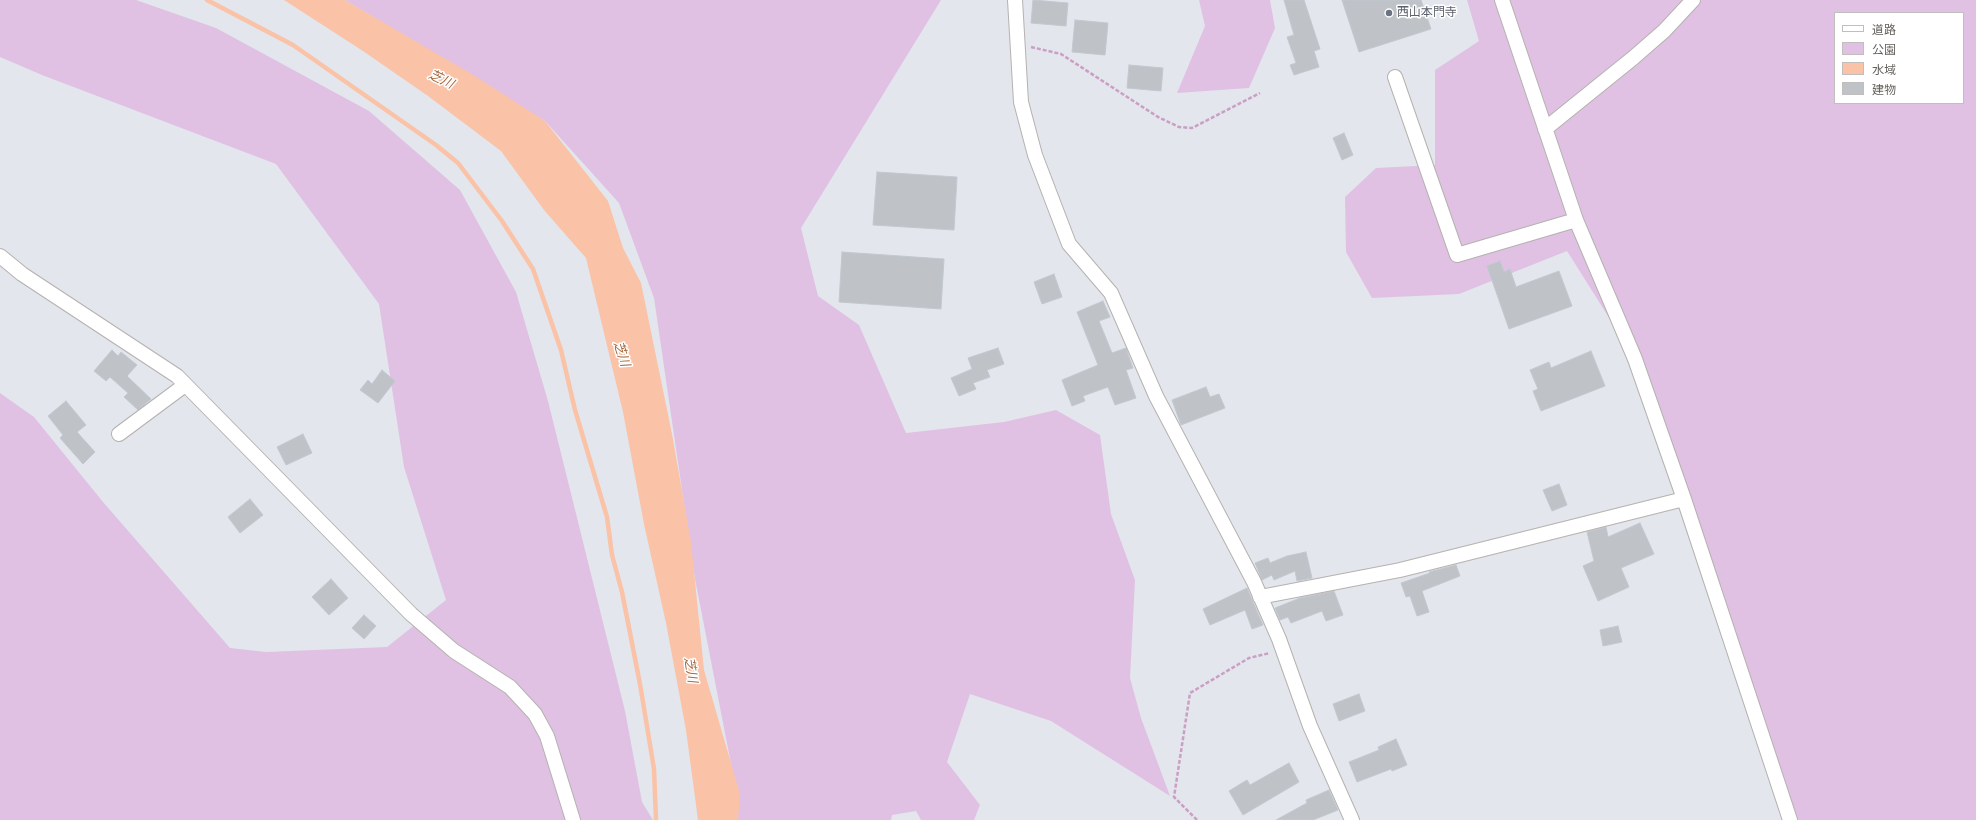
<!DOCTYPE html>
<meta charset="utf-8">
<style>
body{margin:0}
#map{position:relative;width:1976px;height:820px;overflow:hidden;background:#e3e6ed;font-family:"DejaVu Sans","Noto Sans JP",sans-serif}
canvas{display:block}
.legend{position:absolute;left:1834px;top:12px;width:130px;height:92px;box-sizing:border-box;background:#fff;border:1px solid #c1bfbd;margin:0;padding:5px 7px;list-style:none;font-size:12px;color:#635f5b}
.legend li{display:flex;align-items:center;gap:8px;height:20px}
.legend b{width:20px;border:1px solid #c1bfbd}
</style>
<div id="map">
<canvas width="1976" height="820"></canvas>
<ul class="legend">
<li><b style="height:5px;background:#fff"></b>道路</li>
<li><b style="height:11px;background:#e0c1e3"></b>公園</li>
<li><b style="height:11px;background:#fac2a6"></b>水域</li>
<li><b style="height:11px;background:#bfc3c8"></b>建物</li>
</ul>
</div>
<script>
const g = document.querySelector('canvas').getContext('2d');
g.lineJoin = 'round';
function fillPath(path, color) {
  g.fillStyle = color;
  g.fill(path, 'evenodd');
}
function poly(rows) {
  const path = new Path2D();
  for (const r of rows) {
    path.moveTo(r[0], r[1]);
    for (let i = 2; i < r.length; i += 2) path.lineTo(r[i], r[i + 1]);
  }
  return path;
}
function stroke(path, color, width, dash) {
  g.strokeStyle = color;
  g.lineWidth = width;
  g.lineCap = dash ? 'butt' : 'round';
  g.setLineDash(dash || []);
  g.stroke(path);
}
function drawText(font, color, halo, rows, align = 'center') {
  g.font = font + ' "DejaVu Sans","Noto Sans JP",sans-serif';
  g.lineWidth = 3;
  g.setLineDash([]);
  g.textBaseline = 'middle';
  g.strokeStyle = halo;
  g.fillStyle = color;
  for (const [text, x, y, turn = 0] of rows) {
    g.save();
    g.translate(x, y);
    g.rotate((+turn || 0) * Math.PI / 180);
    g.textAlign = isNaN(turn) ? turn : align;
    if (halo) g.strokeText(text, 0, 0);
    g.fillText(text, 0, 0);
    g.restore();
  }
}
fillPath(poly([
 [0,0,136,0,216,28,369,111,460,190,516,292,548,401,625,711,642,802,653,820,0,820,0,393,34,417,103,502,230,648,266,652,387,647,446,600,404,467,379,304,276,164,42,75,0,57],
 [345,0,941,0,801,228,818,296,859,325,906,433,1004,422,1056,410,1100,435,1111,514,1135,580,1130,678,1141,718,1170,796,1051,721,970,694,947,762,980,805,974,820,921,820,916,811,892,815,891,820,737,820,732,769,695,579,654,298,619,203,545,121],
 [1199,0,1270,0,1275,28,1249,88,1177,93,1205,26],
 [1467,0,1976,0,1976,820,1792,820,1635,359,1567,251,1459,294,1372,298,1346,252,1345,197,1376,168,1435,165,1435,70,1479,41],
 [1835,13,1963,13,1963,103,1835,103]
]), '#e0c1e3');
fillPath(poly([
 [284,0,345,0,475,76,545,121,608,201,623,248,641,283,672,434,691,542,704,670,740,794,738,820,698,820,686,730,666,623,644,524,623,412,586,258,544,210,501,151,428,96,363,51]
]), '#fac2a6');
stroke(poly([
 [207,0,293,45,436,145,458,163,502,221,533,269,561,350,575,410,607,517,612,555,622,592,640,684,654,769,656,820]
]), '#fac2a6', 4.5);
const building = poly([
 [1033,0,1068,3,1066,26,1031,23,1033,0],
 [1284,0,1304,0,1320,49,1314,51,1319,67,1294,75,1290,65,1296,63,1287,37,1294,35,1284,0],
 [1342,0,1421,0,1431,29,1359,52,1342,0],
 [1075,20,1108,23,1105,55,1072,52,1075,20],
 [1129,65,1163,68,1161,91,1127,88,1129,65],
 [1344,133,1353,155,1342,160,1333,138,1344,133],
 [877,172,957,177,954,230,873,225,877,172],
 [842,252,944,259,941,309,839,302,842,252],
 [1500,261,1504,272,1510,269,1516,287,1559,271,1572,306,1509,329,1487,266,1500,261],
 [1054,274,1062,297,1042,304,1034,282,1054,274],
 [1103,301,1110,317,1099,321,1112,353,1126,348,1133,368,1126,370,1136,398,1115,405,1108,387,1083,396,1085,401,1072,406,1062,380,1098,365,1077,312,1103,301],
 [998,348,1004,364,987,370,990,377,973,383,976,389,959,396,951,378,972,369,968,358,998,348],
 [112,350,118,356,121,352,137,365,127,376,151,399,138,410,124,397,128,393,110,377,106,381,94,371,112,350],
 [1591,351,1605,386,1541,411,1533,391,1538,389,1530,370,1549,362,1551,368,1591,351],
 [382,370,395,381,378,403,360,390,368,380,372,384,382,370],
 [1206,387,1210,397,1219,394,1225,408,1181,425,1172,400,1206,387],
 [66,401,86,425,77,432,95,452,83,464,60,438,63,435,48,416,66,401],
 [303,434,312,453,286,465,277,447,303,434],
 [1559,484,1567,505,1552,511,1543,490,1559,484],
 [250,499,263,515,240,533,228,517,250,499],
 [1640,523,1654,554,1621,568,1629,587,1598,601,1583,566,1594,561,1587,532,1606,527,1608,537,1640,523],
 [1306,552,1312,578,1297,581,1295,571,1274,580,1272,575,1262,580,1255,563,1268,558,1270,563,1287,556,1306,552],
 [1456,565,1460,576,1422,591,1429,612,1417,616,1410,596,1406,597,1401,583,1430,573,1429,572,1456,565],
 [331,579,348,598,329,615,312,597,331,579],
 [1247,588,1263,625,1252,629,1245,610,1210,625,1203,609,1247,588],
 [1334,591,1343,615,1326,621,1322,611,1291,623,1288,617,1280,620,1275,608,1300,598,1334,591],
 [364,615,376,626,364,639,352,628,364,615],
 [1618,626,1622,642,1603,646,1600,630,1618,626],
 [1359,694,1365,711,1339,721,1333,704,1359,694],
 [1396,739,1407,765,1392,771,1391,769,1357,782,1349,762,1379,750,1378,747,1396,739],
 [1289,763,1299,782,1243,815,1229,791,1247,780,1250,785,1289,763],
 [1329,790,1338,810,1313,820,1276,820,1307,803,1306,800,1329,790]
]);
fillPath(building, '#bfc3c8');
stroke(building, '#c2c8d1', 1);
const minor = poly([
 [1015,0,1021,102,1035,155,1069,244,1111,293,1156,396,1254,582,1279,639,1310,726,1352,820],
 [1502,0,1576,220,1635,359,1684,499,1790,820],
 [1395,77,1457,255,1576,220],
 [1545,129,1633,58,1664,31,1693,0],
 [0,256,22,274,177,376,411,614,454,651,510,687,535,714,547,736,573,820],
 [119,434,185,385],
 [1260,597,1400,570,1684,499]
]);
stroke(minor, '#b5b2af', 16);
stroke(poly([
 [1031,47,1061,54,1158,117,1179,127,1192,128,1260,93],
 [1197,820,1174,797,1190,693,1249,658,1270,653]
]), '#cb9fc4', 2.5, [4, 2]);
stroke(minor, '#fff', 14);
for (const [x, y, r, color] of [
 [1389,13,4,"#6b7280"]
]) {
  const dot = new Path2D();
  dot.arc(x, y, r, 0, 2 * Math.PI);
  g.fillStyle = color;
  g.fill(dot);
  stroke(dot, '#fff', 1.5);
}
drawText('12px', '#5b616d', '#fff', [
 ["西山本門寺",1397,13]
], 'left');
drawText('italic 13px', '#a26941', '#fff', [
 ["芝川",441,80,26],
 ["芝川",621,354,72],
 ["芝川",690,670,81]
]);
</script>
